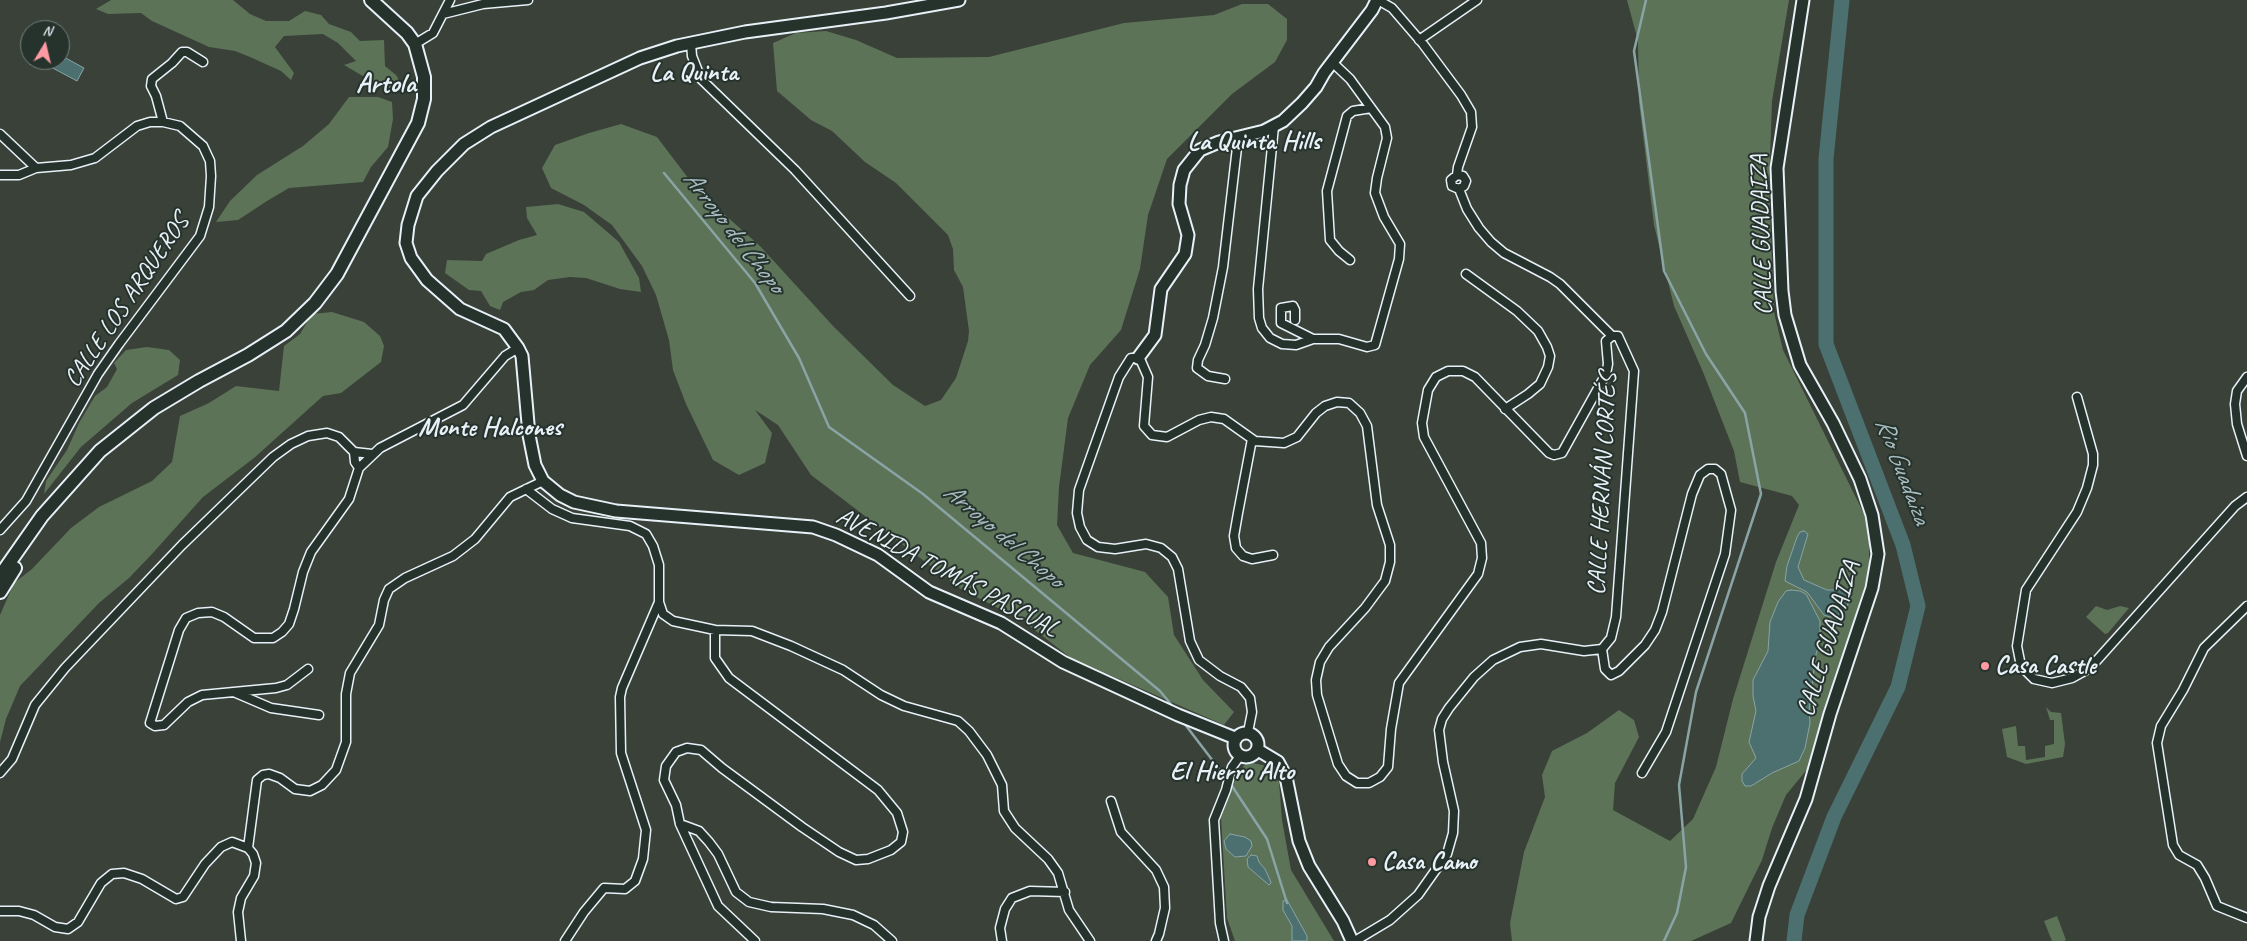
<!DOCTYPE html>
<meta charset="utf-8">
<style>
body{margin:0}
#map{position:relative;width:2247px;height:941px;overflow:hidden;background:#3a4138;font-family:Caveat,sans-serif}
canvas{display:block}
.north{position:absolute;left:20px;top:20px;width:50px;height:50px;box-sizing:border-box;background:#26332d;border:1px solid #747f7e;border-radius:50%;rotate:9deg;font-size:14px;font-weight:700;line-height:20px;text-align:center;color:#e8f1f8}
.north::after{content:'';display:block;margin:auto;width:18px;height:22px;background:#ff9aa2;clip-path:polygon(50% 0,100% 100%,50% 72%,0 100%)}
</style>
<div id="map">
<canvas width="2247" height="941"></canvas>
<div class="north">N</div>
</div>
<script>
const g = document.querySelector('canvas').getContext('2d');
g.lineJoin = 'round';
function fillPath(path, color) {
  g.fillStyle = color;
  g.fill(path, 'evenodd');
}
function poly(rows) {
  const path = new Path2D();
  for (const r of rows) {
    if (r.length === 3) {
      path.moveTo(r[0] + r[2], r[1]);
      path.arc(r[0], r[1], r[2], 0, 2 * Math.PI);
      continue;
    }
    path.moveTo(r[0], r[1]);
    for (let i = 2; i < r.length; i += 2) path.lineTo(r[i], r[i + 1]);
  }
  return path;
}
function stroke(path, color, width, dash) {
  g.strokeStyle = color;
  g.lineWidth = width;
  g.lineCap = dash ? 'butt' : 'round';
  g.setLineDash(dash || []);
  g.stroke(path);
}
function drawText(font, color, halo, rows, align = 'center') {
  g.font = font + ' Caveat,sans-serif';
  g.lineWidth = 4;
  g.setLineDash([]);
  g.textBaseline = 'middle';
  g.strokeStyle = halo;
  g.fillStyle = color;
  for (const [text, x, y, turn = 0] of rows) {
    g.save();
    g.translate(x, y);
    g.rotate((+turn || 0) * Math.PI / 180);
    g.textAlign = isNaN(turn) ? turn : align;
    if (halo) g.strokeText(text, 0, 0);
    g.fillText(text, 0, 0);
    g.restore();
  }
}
fillPath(poly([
 [111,0,233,0,250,14,266,21,289,21,305,11,321,15,329,24,351,32,360,41,384,40,385,66,396,75,404,88,385,89,344,65,356,61,338,43,323,34,284,36,275,47,294,73,291,80,281,71,250,57,235,51,209,47,152,21,141,13,108,14,96,9],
 [1627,0,1789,0,1772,101,1769,189,1774,312,1783,350,1864,514,1869,543,1869,572,1809,767,1786,795,1772,828,1762,860,1731,923,1691,941,1512,941,1510,923,1524,852,1545,797,1542,775,1552,751,1587,733,1619,710,1634,720,1639,737,1615,783,1613,810,1670,841,1693,819,1716,767,1733,699,1776,562,1799,505,1792,496,1740,482,1734,451,1703,372,1674,306,1654,225,1639,102,1638,41],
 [1242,4,1268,4,1287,19,1287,40,1275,62,1232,94,1167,159,1148,215,1140,269,1121,330,1090,365,1068,418,1059,487,1057,525,1073,553,1145,572,1168,597,1174,635,1203,680,1234,712,1224,725,1071,658,1023,621,961,589,811,475,778,425,755,410,772,433,765,463,739,475,713,460,686,404,673,370,669,340,656,295,642,266,612,225,584,205,551,188,542,168,555,145,589,133,621,124,657,137,698,191,760,246,834,327,893,385,925,406,941,400,956,378,968,341,969,331,963,287,954,270,953,249,948,235,896,183,865,162,832,131,811,120,777,91,773,43,796,33,826,31,856,40,897,58,989,57,1124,23,1214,15],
 [349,97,378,97,392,102,393,119,388,147,371,167,363,182,289,188,267,201,238,220,216,222,230,201,257,175,303,146,329,124],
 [558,204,584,212,619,242,639,278,641,292,620,289,586,278,570,277,548,280,534,290,521,292,503,302,500,310,490,306,481,291,469,290,445,273,447,260,482,261,486,254,519,240,537,235,527,218,526,207],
 [332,312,364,322,380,336,384,346,381,362,341,393,323,396,254,458,203,497,152,554,129,578,99,603,20,686,6,719,0,742,0,615,14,583,32,569,71,528,99,507,152,481,172,462,180,416,209,403,236,386,279,391,284,346,300,334,312,314],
 [147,347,169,350,180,360,178,375,132,403,81,447,44,494,46,481,67,450,79,423,95,396,107,387,117,369,114,363,126,350],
 [2096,606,2107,610,2120,606,2129,608,2108,633,2105,634,2086,617],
 [2046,707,2051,712,2061,713,2065,744,2063,757,2026,764,2007,757,2002,729,2016,726,2018,746,2025,746,2026,760,2045,757,2045,746,2054,744,2054,720,2050,720],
 [1247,762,1263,765,1279,782,1282,820,1291,870,1334,941,1235,941,1227,918,1221,818,1237,774],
 [2057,916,2066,940,2064,941,2052,941,2044,921]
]), '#5c7358');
const water = poly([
 [60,55,84,68,77,81,47,65,50,60,60,60,60,55],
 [1804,531,1808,534,1798,567,1804,580,1827,590,1846,590,1850,593,1851,597,1847,606,1841,613,1834,616,1830,617,1824,615,1807,592,1785,581,1787,566,1797,537,1800,532,1804,531],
 [1791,590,1800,591,1806,594,1820,621,1820,642,1816,654,1809,710,1810,723,1805,748,1799,761,1772,773,1751,786,1745,786,1742,781,1742,774,1756,758,1749,742,1756,711,1753,696,1753,680,1768,651,1770,622,1778,602,1786,591,1791,590],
 [1230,834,1245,837,1251,841,1252,846,1246,856,1235,857,1226,849,1224,841,1230,834],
 [1251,855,1257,856,1259,862,1265,869,1270,880,1271,883,1269,885,1248,867,1247,859,1251,855],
 [1287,900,1307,936,1307,941,1292,941,1292,926,1283,910,1283,901,1287,900]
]);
fillPath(water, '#4b706f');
stroke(water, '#8aa4a6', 1);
stroke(poly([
 [1646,0,1634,51,1664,271,1706,354,1745,413,1761,494,1696,692,1679,785,1686,867,1677,913,1664,941],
 [664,173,755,283,799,358,829,427,923,494,1160,691,1174,708],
 [1184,723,1226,778],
 [1230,783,1267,839,1287,903]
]), '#8aa4a6', 2.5);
stroke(poly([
 [1794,941,1797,915,1834,817,1898,687,1918,606,1903,545,1826,344,1826,159,1842,0]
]), '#4b706f', 15);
const street = poly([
 [1378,0,1392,8,1423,44,1461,95,1471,112,1472,127,1458,167,1457,175],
 [443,14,483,4,528,0],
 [1419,40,1477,0],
 [691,43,692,56,701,79,795,170,910,296],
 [415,44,433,33,450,0],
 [163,122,156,96,151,86,152,79,172,63,182,52,187,52,203,62],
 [1274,126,1258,289,1259,318,1262,328,1270,338,1282,344,1296,345,1313,339],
 [0,134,36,168],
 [0,175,19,175,36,168,71,165,95,158,137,126,150,122,163,122,180,126,203,146,210,161,211,176,209,207,200,236,119,344,98,374,26,501,0,530],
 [1459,189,1464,186,1466,181,1463,176,1457,175,1451,180,1452,186,1459,189,1467,209,1479,228,1491,242,1504,253,1550,277,1560,284,1612,336],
 [1350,260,1339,251,1330,240,1327,191,1347,116,1353,111,1371,108],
 [1466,274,1517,311,1538,331,1547,347,1550,356,1548,367,1540,384,1528,394,1505,409],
 [1295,320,1295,310,1293,306,1281,308,1281,323,1313,339,1339,339,1367,347,1375,345,1399,259,1400,244,1384,217,1375,193,1377,178,1387,138,1385,127,1350,79,1332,62],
 [2247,377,2237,391,2235,404,2237,424,2247,456],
 [1225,379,1208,376,1197,368,1198,360,1205,345,1213,318,1223,267,1238,139],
 [2077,397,2093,454,2093,465,2087,488,2077,512,2026,590,2017,646,2021,666,2034,679,2052,683,2072,678,2090,668,2235,506,2247,497],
 [1252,439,1238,513,1234,536,1236,548,1243,556,1252,559,1273,555],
 [354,452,355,462,359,468],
 [526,489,552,509,572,518,630,526,646,534,653,546,659,565,659,602,663,614,673,621,715,630,752,631,791,646,843,670,881,695,904,706,958,721,969,731,987,755,1002,785,1004,811,1015,828,1048,859,1058,873,1069,910,1090,941],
 [2247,606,2204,648,2183,690,2161,726,2157,743,2173,845,2179,855,2197,865,2205,878,2217,906,2247,918],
 [715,630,715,658,729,678,878,790,897,813,903,832,901,842,891,850,868,859,856,860,839,852,802,827,722,768,701,750,687,748,676,752,666,766,664,780,676,805,680,824,718,906,755,941],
 [1602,649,1605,669,1611,675,1619,671,1645,645,1655,630,1662,612,1692,494,1700,475,1708,469,1715,469,1721,474,1731,510,1725,554,1666,732,1642,773],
 [308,669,287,685,276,688,202,695,188,702,164,725,155,726,150,723,179,630,186,618,198,613,212,612,224,617,254,638,273,638,282,632,289,624,294,609,303,572,311,552,349,499,359,468,380,448,463,405,505,356,518,348],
 [236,693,271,708,319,715],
 [1248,732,1252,712,1250,698,1241,687,1220,676,1199,660,1190,641,1178,569,1172,557,1161,548,1146,544,1115,549,1098,547,1087,540,1080,527,1077,513,1079,490,1119,377,1131,358,1138,358,1141,361,1148,377,1144,426,1152,435,1167,437,1199,420,1211,417,1224,419,1255,441,1284,443,1297,437,1316,413,1325,406,1337,402,1349,403,1360,413,1367,426,1377,505,1390,545,1390,562,1385,581,1365,608,1329,647,1320,662,1316,680,1317,695,1338,764,1346,776,1357,783,1369,783,1380,777,1388,767,1391,729,1399,683,1478,574,1482,558,1481,543,1424,437,1422,423,1428,390,1436,377,1448,371,1463,371,1475,377,1549,453,1554,455,1562,453,1606,374,1608,364,1606,341,1612,336,1618,336,1634,371,1616,617,1611,638,1602,649,1584,651,1541,644,1520,647,1493,660,1474,677,1449,708,1442,719,1439,730,1443,762,1454,811,1453,833,1447,854,1418,895,1390,920,1355,941],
 [0,773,12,759,35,705,65,668,182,545,273,457,291,444,308,436,327,433,339,437,354,452,372,454],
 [1111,801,1121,832,1156,870,1164,887,1165,908,1159,934,1156,941],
 [680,824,699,831,709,842,718,854,736,892,749,902,771,907,823,909,853,915,874,925,892,941],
 [248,848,257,780,263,775,269,774,280,778,295,789,310,791,322,785,336,770,346,742,346,694,350,673,379,625,384,600,389,589,405,578,453,556,475,539,510,497,543,481],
 [0,911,19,911,34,915,55,927,68,929,78,922,101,883,112,874,124,873,142,879,176,899,183,897,205,864,221,847,232,842,248,848,253,854,256,863,254,876,241,898,238,912,241,941],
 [565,941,584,912,604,888,625,889,635,881,643,859,646,830,621,753,620,697,622,688,659,602],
 [1002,941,1000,928,1005,909,1012,898,1030,891,1065,892],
 [1224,941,1220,923,1214,820,1226,790,1232,767,1240,756]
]);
const secondary = poly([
 [959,0,886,13,745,32,677,46,640,58,491,127,464,144,437,171,417,196,408,225,406,243,411,258,427,280,460,309,504,329,518,348,522,356,529,435,535,465,543,481,560,495,574,502,616,511,813,527,836,535,878,555,929,592,1001,623,1063,662,1178,715,1235,738],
 [1138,358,1155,335,1161,289,1185,254,1188,235,1179,204,1180,185,1184,170,1200,150,1219,142,1264,131,1283,121,1302,103,1316,87,1324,73,1372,10,1377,0],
 [1246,745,12],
 [1258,750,1278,762,1286,777,1299,841,1309,866,1343,921,1352,941],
 [1756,941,1759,917,1769,886,1806,799,1830,714,1872,588,1878,554,1872,515,1860,479,1833,423,1800,365,1785,315,1782,291,1777,168,1803,0]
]);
const primary = poly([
 [0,576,42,516,100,451,154,408,199,381,248,355,286,331,315,303,337,274,418,123,424,99,424,77,415,44,407,33,371,0],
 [0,592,15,568]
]);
stroke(street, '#e8f1f8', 11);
stroke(secondary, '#e8f1f8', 15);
stroke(primary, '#e8f1f8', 16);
stroke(street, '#26332d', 8);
stroke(secondary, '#26332d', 11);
stroke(primary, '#26332d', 12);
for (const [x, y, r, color] of [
 [1985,666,5,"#ff9aa2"],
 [1372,862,5,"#ff9aa2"]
]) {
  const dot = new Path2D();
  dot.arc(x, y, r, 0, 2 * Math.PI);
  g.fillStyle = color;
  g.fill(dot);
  stroke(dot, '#26332d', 2);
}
drawText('25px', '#e8f1f8', '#26332d', [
 ["CALLE GUADAIZA",1762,235,-92],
 ["CALLE LOS ARQUEROS",127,301,-56],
 ["CALLE HERNÁN CORTÉS",1603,484,-87],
 ["AVENIDA TOMÁS PASCUAL",947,573,28],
 ["CALLE GUADAIZA",1829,639,-73]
]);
drawText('bold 25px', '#e8f1f8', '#26332d', [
 ["Casa Castle",1995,666],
 ["Casa Camo",1382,862]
], 'left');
drawText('bold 26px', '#e8f1f8', '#26332d', [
 ["La Quinta",694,73],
 ["La Quinta Hills",1254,142],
 ["Monte Halcones",490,428],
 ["El Hierro Alto",1232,772]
]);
drawText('italic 26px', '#a9bdc1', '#26332d', [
 ["Arroyo del Chopo",733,232,52],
 ["Rio Guadaiza",1902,471,69],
 ["Arroyo del Chopo",1003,536,40]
]);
drawText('bold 28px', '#e8f1f8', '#26332d', [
 ["Artola",386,85]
]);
</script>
